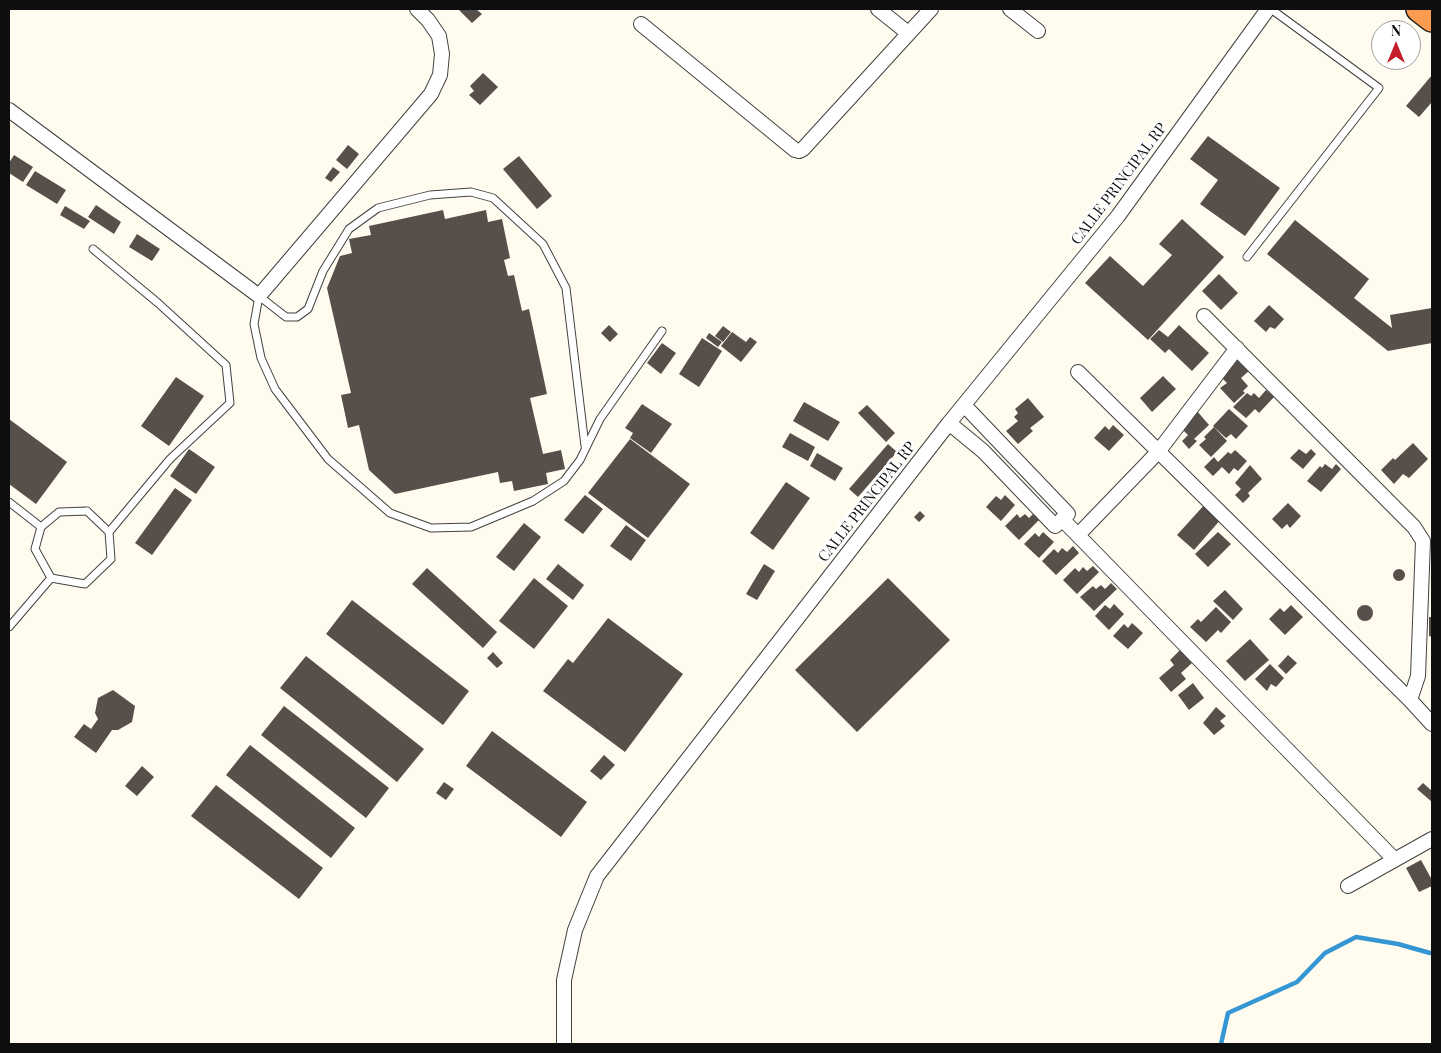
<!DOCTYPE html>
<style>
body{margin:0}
#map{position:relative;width:1441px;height:1053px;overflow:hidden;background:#fffcef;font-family:"Playfair Display",serif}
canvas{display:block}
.frame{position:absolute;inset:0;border:10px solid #0e0e0e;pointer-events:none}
.north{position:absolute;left:1371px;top:20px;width:50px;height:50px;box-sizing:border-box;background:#fff;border:1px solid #9f9f9f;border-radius:50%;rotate:0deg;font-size:14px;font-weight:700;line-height:20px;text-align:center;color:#0e0e0e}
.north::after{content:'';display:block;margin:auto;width:18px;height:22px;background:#c61e29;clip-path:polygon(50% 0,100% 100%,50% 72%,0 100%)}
</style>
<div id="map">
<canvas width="1441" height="1053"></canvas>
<div class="frame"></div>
<div class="north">N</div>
</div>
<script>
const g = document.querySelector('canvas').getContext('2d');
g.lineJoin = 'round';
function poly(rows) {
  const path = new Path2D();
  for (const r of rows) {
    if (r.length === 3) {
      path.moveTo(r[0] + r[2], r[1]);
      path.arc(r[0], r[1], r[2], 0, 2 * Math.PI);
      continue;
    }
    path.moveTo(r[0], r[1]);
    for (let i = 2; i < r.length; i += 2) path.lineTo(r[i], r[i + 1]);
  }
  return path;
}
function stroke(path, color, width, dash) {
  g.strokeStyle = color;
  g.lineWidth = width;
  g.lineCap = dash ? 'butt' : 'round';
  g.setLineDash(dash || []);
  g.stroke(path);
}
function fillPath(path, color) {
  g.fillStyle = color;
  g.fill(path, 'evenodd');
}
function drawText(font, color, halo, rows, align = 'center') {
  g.font = font + ' "Playfair Display",serif';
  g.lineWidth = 5;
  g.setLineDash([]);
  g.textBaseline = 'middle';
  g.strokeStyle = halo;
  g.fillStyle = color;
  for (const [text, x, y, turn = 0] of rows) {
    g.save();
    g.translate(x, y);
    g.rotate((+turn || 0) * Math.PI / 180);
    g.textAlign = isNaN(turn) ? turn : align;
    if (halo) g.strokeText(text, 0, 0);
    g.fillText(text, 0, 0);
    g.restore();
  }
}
stroke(poly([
 [1221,1044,1228,1013,1297,982,1325,953,1356,937,1398,944,1430,953]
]), '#3497d4', 4.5);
fillPath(poly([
 [460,9,476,9,482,14,472,23,459,10],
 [483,73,498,87,480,105,469,95,474,91,470,86],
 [1432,75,1432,102,1419,117,1406,106],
 [1208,136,1280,188,1245,236,1200,204,1218,180,1190,159],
 [348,145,359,154,347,169,336,160],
 [14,155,33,167,23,182,9,173,9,163],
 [519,156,552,196,537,209,503,169],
 [333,167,340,172,331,182,325,178],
 [35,171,66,190,57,204,26,185],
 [96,205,121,222,114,234,88,217],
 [65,206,90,221,84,229,60,215],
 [443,210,445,219,486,210,488,222,502,219,510,258,504,260,508,276,514,275,522,311,529,309,547,394,530,398,543,454,561,450,565,469,546,473,548,484,514,491,512,481,500,483,498,472,395,494,369,470,359,425,348,428,341,395,351,393,327,288,340,256,352,253,349,239,371,235,369,226],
 [1182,219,1224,257,1148,340,1085,283,1110,256,1143,286,1172,255,1159,244],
 [1295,220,1369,279,1354,298,1392,328,1390,315,1432,308,1432,343,1388,351,1267,254],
 [137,234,160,249,152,261,129,247],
 [1219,274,1238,293,1221,310,1202,291],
 [1269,305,1284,319,1275,329,1270,327,1266,332,1254,321],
 [609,325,618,334,610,342,601,333],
 [1179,325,1209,353,1192,371,1169,349,1165,353,1150,339,1159,330,1168,337],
 [723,326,731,332,723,342,715,336],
 [732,332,746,342,750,337,757,342,741,362,721,346],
 [709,333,722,342,718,347,706,338],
 [702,338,722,351,699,387,679,374],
 [662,343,676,353,661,374,647,363],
 [1240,358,1250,370,1241,378,1248,386,1243,391,1245,393,1234,403,1220,388,1227,383,1220,376],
 [1163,376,1176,389,1152,412,1140,398],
 [176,377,204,396,169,446,141,426],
 [1266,390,1274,397,1259,413,1255,409,1246,418,1233,407,1247,393,1251,396,1254,393,1259,398],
 [1028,398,1044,417,1030,428,1033,431,1018,444,1006,431,1018,421,1014,417,1018,413,1015,409],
 [804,402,840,422,828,441,793,421],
 [642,404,672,424,651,453,630,438,633,433,625,428],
 [867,405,895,433,886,442,858,413],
 [1229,409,1248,426,1236,439,1231,434,1226,438,1213,426],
 [1197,411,1209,425,1194,439,1197,441,1189,449,1182,441,1188,435,1182,429],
 [9,419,67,462,36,504,9,484],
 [1113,425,1124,435,1109,451,1094,438,1105,426,1109,430],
 [1214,427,1227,441,1211,457,1199,445,1206,439,1204,437],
 [790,433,815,447,808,461,782,447],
 [630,439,690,484,648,538,588,493],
 [1413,443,1428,459,1409,478,1403,474,1394,484,1381,470,1393,458,1395,460],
 [888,444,897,452,858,497,849,489],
 [189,449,215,467,196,494,170,476],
 [1299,449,1306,454,1311,449,1316,454,1303,469,1290,458],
 [1235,450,1247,461,1238,471,1234,468,1229,474,1222,467,1213,476,1204,467,1214,457,1218,462,1228,452,1231,454],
 [817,453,843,468,835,481,810,466],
 [1325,464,1332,469,1336,464,1341,469,1321,492,1307,481,1320,466,1322,468],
 [1250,465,1262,479,1248,493,1250,496,1243,503,1235,495,1241,489,1235,483],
 [786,482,810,498,773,550,750,533],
 [175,488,192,500,152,555,135,543],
 [585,495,603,509,583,534,564,520],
 [1005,495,1015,505,1001,521,986,507,996,496,1001,500],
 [1206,503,1222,518,1194,550,1177,535],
 [1288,503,1301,516,1290,528,1287,524,1282,529,1272,519],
 [920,511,925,516,919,522,914,517],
 [1035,512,1041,518,1019,540,1005,526,1017,514,1020,518,1025,514,1029,518],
 [524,523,541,537,514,571,496,557],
 [626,525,646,540,631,561,610,546],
 [1043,532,1054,542,1039,558,1024,544,1035,533,1039,537],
 [1218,532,1231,544,1208,567,1195,554],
 [1073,546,1079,553,1056,575,1042,561,1054,549,1058,553,1062,548,1067,552],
 [558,564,584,585,573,600,546,579],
 [764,564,775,571,757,600,746,594],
 [1093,566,1099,572,1077,594,1063,580,1075,568,1079,572,1083,567,1087,571],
 [427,568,497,632,483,648,412,584],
 [1399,575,6],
 [534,578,568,606,534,649,499,621],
 [888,578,950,640,857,732,795,670],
 [1111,583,1117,589,1094,611,1080,597,1093,586,1096,589,1101,585,1105,589],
 [1225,590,1243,609,1233,620,1213,601],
 [352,600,469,691,443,725,326,634],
 [1114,604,1124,614,1109,630,1095,616,1105,605,1110,609],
 [1365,613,8],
 [1291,605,1303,617,1285,635,1269,619,1280,608,1284,612],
 [1216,607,1231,622,1221,633,1218,630,1206,642,1190,627,1198,619,1201,622],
 [1429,617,1432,617,1432,637,1429,636],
 [608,618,683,674,625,752,543,691,568,659,573,663],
 [1132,623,1143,633,1128,649,1113,636,1124,624,1128,628],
 [1250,639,1269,660,1245,681,1226,661],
 [1180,650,1192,663,1181,673,1186,679,1171,692,1159,678,1174,665,1170,660],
 [493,652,503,663,497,668,487,658],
 [1288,655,1297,663,1286,674,1278,666],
 [306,656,424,749,397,782,280,688],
 [1270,664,1284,678,1276,687,1271,684,1267,691,1255,679],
 [1193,683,1204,698,1189,710,1178,695],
 [113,690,135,706,132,722,118,730,112,730,96,753,74,737,84,724,91,729,98,719,95,713,98,698],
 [284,706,389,788,366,818,261,735],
 [1216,707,1226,716,1220,721,1225,726,1214,735,1203,723],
 [492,731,587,802,561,837,466,766],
 [250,745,355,828,331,858,226,775],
 [604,755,615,765,601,780,590,771],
 [142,766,154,777,137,796,125,786],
 [444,782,454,789,446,800,436,793],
 [1423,783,1432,791,1432,802,1417,789],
 [216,785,323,868,299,899,191,816],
 [1421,860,1432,880,1432,886,1419,892,1406,868]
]), '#574f4a');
const lane = poly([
 [93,249,158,303,226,365,230,403,170,459,109,532],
 [1247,257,1379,88,1271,9],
 [585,446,566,288,543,244,493,198,471,192,430,195,378,208,349,229,323,271,308,309,297,317,286,317,259,296,254,324,261,358,275,389,328,459,390,513,431,528,471,527,533,501,564,481,580,460,600,419,662,331],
 [9,502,41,527],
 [87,511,109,532,111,559,85,584,51,578,35,549,41,527,59,512,87,511],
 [9,627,51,578]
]);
const street = poly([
 [878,9,908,33],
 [1010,9,1038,31],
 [641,24,795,150,799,151,803,149,931,9],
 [9,110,259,296,431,94,440,75,442,54,439,36,428,20,417,9],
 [1204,316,1414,527,1423,541,1418,676,1410,700],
 [1078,372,1410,700,1432,724],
 [949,423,983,451,1055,526,1068,514,964,405],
 [1062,519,1394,859],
 [1078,535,1158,452,1237,348],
 [1348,886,1432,839],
 [564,1044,564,980,575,930,597,876,949,423,1118,216,1268,9]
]);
const highway = poly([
 [1419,9,1432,19]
]);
stroke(lane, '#414141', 9);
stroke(street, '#414141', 16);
stroke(highway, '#1f1f1f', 28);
stroke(lane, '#fff', 7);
stroke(street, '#fff', 14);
stroke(highway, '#fb9c51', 25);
drawText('15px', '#0e0e0e', '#fff', [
 ["CALLE PRINCIPAL RP",1119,184,-53],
 ["CALLE PRINCIPAL RP",867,502,-52]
]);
</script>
